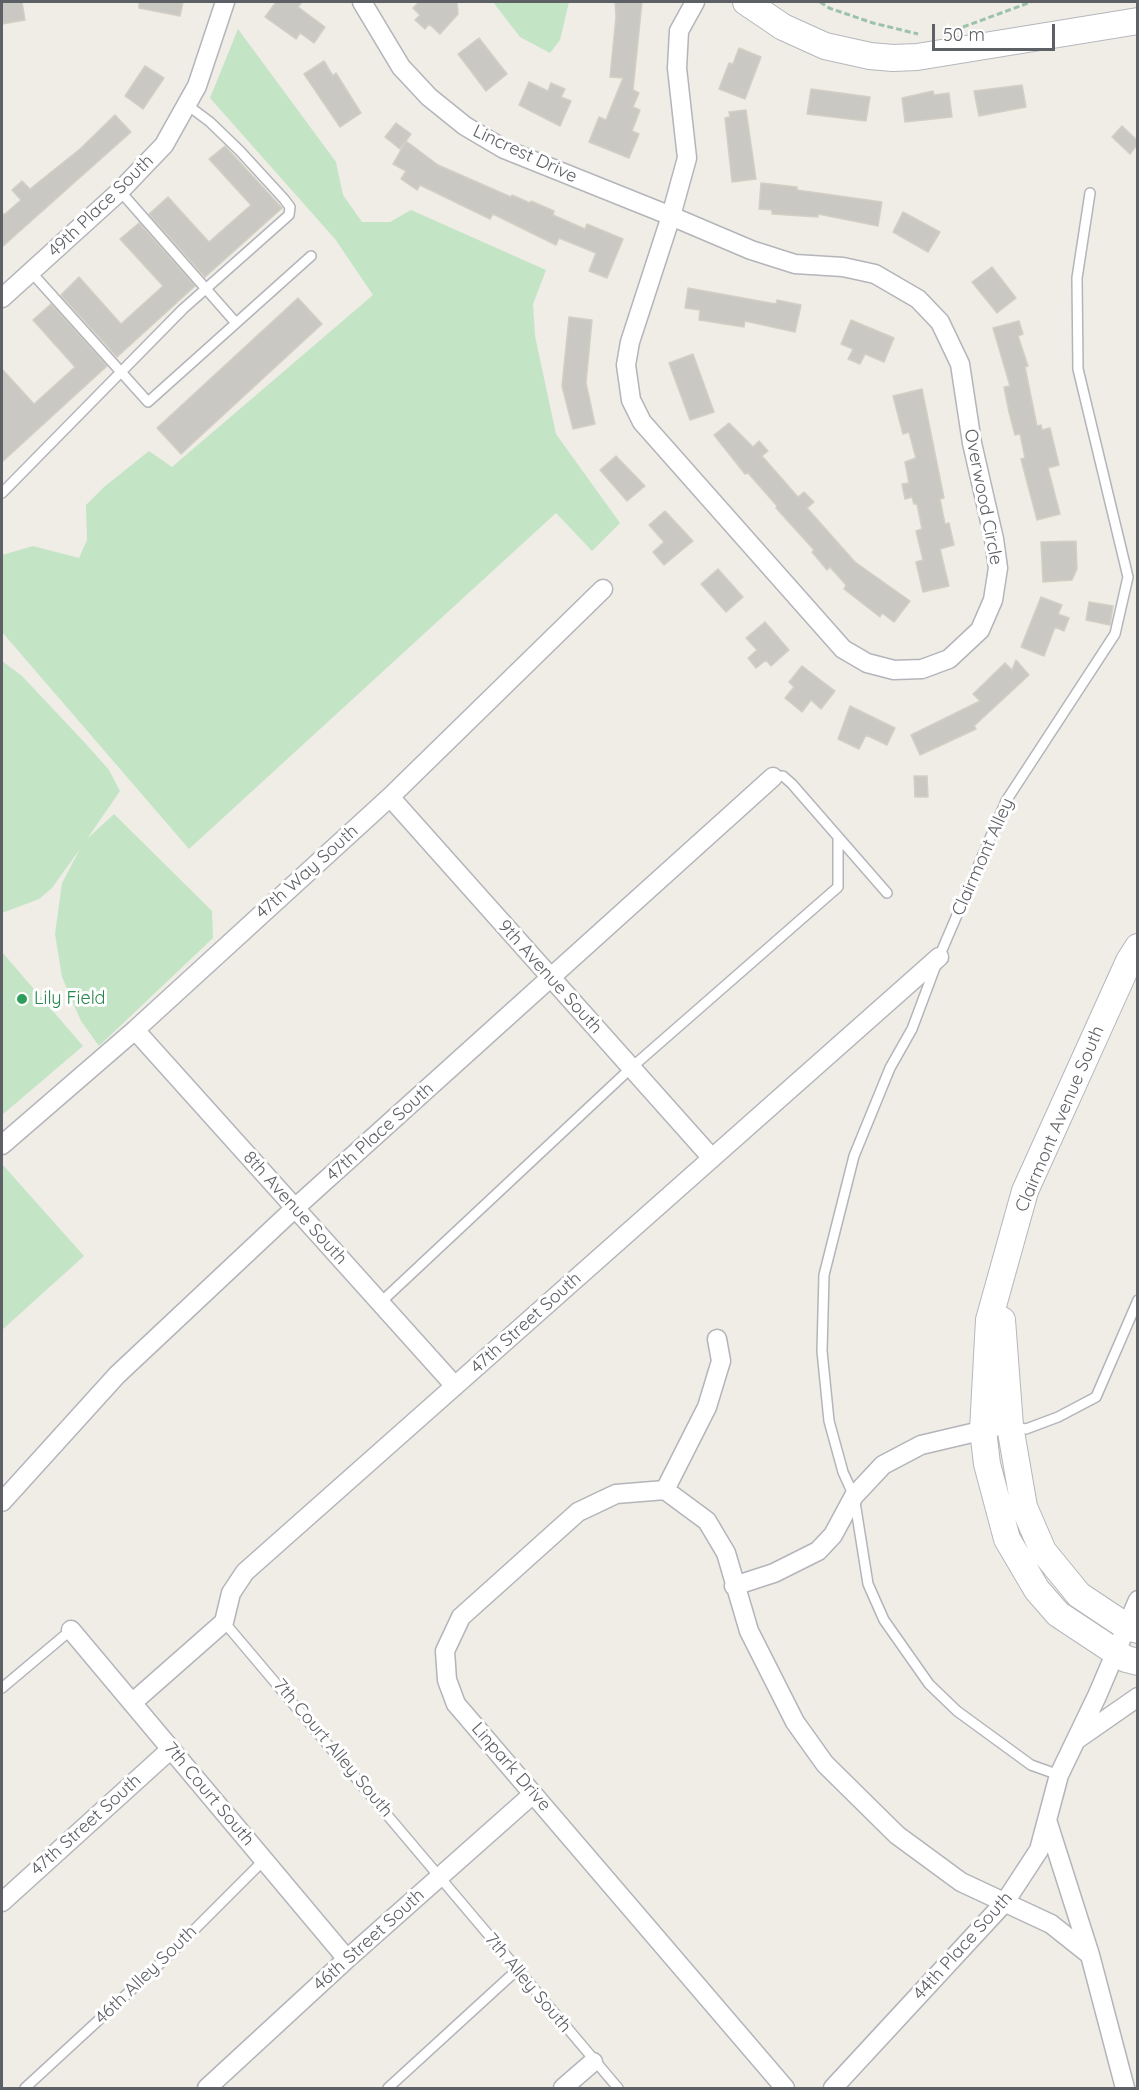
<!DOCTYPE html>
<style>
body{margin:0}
#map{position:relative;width:1139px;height:2090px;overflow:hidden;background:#efede6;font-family:Quicksand,sans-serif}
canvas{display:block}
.frame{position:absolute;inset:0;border:3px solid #5d6065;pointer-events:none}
.scale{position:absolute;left:932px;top:24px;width:123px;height:27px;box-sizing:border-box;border:3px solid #5d6065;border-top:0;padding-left:8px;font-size:18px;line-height:21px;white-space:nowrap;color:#5d6065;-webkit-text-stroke:4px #fff;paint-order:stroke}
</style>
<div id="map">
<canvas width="1139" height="2090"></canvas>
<div class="frame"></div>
<div class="scale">50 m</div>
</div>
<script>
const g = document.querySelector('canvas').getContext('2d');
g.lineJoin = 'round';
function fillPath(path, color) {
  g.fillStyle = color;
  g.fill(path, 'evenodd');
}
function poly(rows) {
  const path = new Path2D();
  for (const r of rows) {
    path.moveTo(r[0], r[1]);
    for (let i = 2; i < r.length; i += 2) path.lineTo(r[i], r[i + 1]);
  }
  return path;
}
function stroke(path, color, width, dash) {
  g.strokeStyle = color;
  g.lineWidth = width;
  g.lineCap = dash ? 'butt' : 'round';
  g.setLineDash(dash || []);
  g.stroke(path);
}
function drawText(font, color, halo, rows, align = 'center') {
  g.font = font + ' Quicksand,sans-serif';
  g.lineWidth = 6;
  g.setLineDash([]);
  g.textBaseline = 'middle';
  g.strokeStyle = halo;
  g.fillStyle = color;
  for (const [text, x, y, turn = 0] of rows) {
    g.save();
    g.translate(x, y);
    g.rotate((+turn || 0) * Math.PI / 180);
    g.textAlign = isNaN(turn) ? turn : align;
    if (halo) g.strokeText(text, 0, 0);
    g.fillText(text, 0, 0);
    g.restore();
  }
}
fillPath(poly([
 [493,2,569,2,560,40,550,53,520,37],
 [238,29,336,162,343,195,362,222,390,222,411,210,546,270,533,304,535,336,556,434,620,523,592,551,556,513,189,849,2,632,2,555,33,546,79,558,87,540,86,505,104,487,149,451,172,467,373,295,335,239,210,98],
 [2,661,22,676,86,744,109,770,120,791,87,839,114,814,212,911,213,938,99,1046,81,1021,62,977,55,934,62,883,80,849,52,888,39,899,2,913],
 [2,952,83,1046,2,1115],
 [2,1164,84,1256,2,1330]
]), '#c4e4c6');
const building = poly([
 [2,2,22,2,25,20,2,24,2,2],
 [139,2,183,2,180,16,139,8,139,2],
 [276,2,302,2,298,7,325,27,314,43,300,33,296,39,265,17,276,2],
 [419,2,457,2,458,14,440,34,429,24,425,29,415,20,420,15,413,8,419,2],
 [615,2,642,2,633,90,639,93,633,107,640,110,632,131,639,134,629,158,589,142,599,117,606,120,623,78,610,77,616,17,615,2],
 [479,38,507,74,486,91,458,54,479,38],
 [739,48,761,57,745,99,719,89,729,63,733,64,739,48],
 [324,61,333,76,336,73,361,113,340,127,304,74,324,61],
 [145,66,164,78,143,109,125,96,145,66],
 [529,82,548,91,551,83,565,89,561,97,571,101,560,126,519,105,529,82],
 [1022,85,1026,107,979,116,974,91,1022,85],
 [811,89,870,97,866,121,807,114,811,89],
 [933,91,934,95,949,93,952,117,905,122,902,98,933,91],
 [746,110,756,179,732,182,725,118,730,117,729,112,746,110],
 [115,115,131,132,2,247,2,214,5,214,21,200,12,190,22,181,30,189,80,149,115,115],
 [396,123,411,134,400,149,385,137,396,123],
 [1122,126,1137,140,1137,145,1130,154,1112,137,1122,126],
 [406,141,438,165,511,197,512,195,530,203,531,201,554,211,553,215,585,229,587,224,623,239,607,278,589,271,596,253,559,238,556,245,493,214,490,219,420,185,417,190,401,179,406,171,393,164,406,141],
 [225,146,282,208,205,277,149,214,168,197,209,242,251,205,209,159,225,146],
 [761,183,797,187,797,190,882,202,878,226,818,214,818,217,772,214,772,210,759,209,761,183],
 [903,212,940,232,928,252,893,232,903,212],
 [139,223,195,286,117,357,61,295,79,277,121,324,163,286,120,239,139,223],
 [992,267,1016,298,997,313,972,282,992,267],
 [688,288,776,304,777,300,801,305,795,332,745,321,744,327,699,320,700,310,685,308,688,288],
 [298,298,322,324,181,454,157,428,298,298],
 [51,304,107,366,2,462,2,369,34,404,75,367,33,320,51,304],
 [569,317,592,320,586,383,595,424,573,429,562,386,569,317],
 [851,320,894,338,884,362,865,354,860,364,848,359,853,349,841,344,851,320],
 [1019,321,1023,334,1018,336,1028,366,1025,367,1037,426,1041,425,1042,430,1050,428,1059,465,1048,468,1060,514,1037,520,1021,459,1025,458,1020,434,1015,435,1009,412,1004,387,1010,386,993,328,1019,321],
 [693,354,714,412,690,420,669,363,693,354],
 [922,389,944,498,940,499,945,524,949,523,954,545,940,549,949,586,923,592,916,562,923,560,916,531,922,529,917,504,914,504,912,497,905,499,902,484,909,483,905,462,916,458,909,432,903,434,893,396,922,389],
 [729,423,753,447,759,441,768,451,762,456,798,497,804,492,814,502,807,508,855,562,910,601,894,622,882,613,880,617,844,589,846,585,830,567,827,570,812,552,814,550,776,508,777,506,748,473,745,474,714,435,729,423],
 [616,456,645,486,627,501,600,470,616,456],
 [665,511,693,541,664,565,653,552,664,542,649,525,665,511],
 [1076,541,1077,569,1072,580,1043,582,1041,542,1076,541],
 [718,569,743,597,726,612,701,584,718,569],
 [1041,597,1062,605,1058,614,1069,618,1064,631,1055,627,1044,656,1021,647,1041,597],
 [1089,602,1113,606,1110,625,1086,620,1089,602],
 [765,622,789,650,771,666,766,660,756,668,748,658,757,650,746,638,765,622],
 [1016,660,1029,675,974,726,976,729,920,755,911,735,980,701,973,694,1005,663,1012,670,1016,660],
 [802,666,835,691,821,709,811,700,802,712,785,698,794,687,789,682,802,666],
 [850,706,895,728,887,745,866,735,859,749,838,739,850,706],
 [914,776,927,776,928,797,915,797,914,776]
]);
fillPath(building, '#cac8c2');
stroke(building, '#d3cfc4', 1.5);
const lane = poly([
 [120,191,236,323],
 [31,272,148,402,311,256],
 [2,493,183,309,289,215,290,207,284,199,240,151,210,122,186,104],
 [773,777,783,776,792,784,887,893],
 [380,1303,631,1068,838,887,838,837],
 [1013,1427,1026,1429,1058,1417,1096,1397,1138,1300],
 [224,1622,618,2088],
 [2,1688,71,1630],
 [1059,1775,1031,1765,957,1711,929,1684,884,1620,868,1584,854,1496,843,1472,829,1421,822,1351,824,1275,854,1156,890,1068,912,1029,939,957,1006,801,1115,634,1128,577,1078,369,1077,278,1090,193],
 [25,2088,166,1958,264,1860],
 [388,2088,517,1970]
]);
const street = poly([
 [362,2,401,67,429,97,465,126,504,149,671,216,687,158,677,68,679,31,695,2],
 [671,216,751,250,795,264,843,267,875,274,918,299,940,322,960,364,972,443,994,539,998,568,993,600,980,630,949,659,922,669,894,670,867,663,843,649,642,422,631,400,626,365,630,342,671,216],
 [2,298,120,191,164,145,197,86,225,2],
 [390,797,711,1157],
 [135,1030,455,1386],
 [2,1145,135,1030,390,797,603,589],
 [665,1490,616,1494,578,1512,461,1617,445,1651,447,1680,456,1704,785,2088],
 [665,1490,707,1521,726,1553,749,1631,795,1722,825,1764,897,1835,961,1882,1051,1924,1090,1955,1125,2088],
 [665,1490,707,1407,721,1361,717,1339],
 [2,1502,117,1375,295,1208,773,777],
 [734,1586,774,1573,818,1551,833,1535,854,1496,883,1465,921,1445,993,1428],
 [71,1630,347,1959],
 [132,1703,224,1622,231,1593,245,1572,939,957],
 [1079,1738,1138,1697],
 [1047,1820,1090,1955],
 [2,1902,171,1749],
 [207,2088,347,1959,533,1794],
 [563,2088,593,2062],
 [833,2088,1005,1902,1039,1850,1059,1775,1097,1696,1138,1600]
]);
const secondary = poly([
 [746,2,783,27,825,46,870,56,893,58,917,57,1138,21],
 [1138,947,1129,961,1025,1191,989,1320,983,1430,987,1464,1007,1539,1037,1590,1058,1614,1126,1659,1138,1662],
 [1002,1320,1010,1426,1024,1507,1043,1551,1079,1595,1127,1627,1138,1630]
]);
stroke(lane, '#b3b5ba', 12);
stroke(street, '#b3b5ba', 21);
stroke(secondary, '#b4b7bc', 28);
stroke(poly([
 [820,2,829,8,873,23,918,34],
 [963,27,1031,2]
]), '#9cc2aa', 3, [6, 3]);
stroke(lane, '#fff', 9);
stroke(street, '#fff', 18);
stroke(secondary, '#fff', 26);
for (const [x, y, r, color] of [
 [22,999,6,"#2e9e5b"]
]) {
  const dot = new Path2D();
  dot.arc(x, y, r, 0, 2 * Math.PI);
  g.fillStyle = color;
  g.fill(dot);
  stroke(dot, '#fff', 2);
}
drawText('18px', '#5d6065', '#fff', [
 ["Lincrest Drive",525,154,25],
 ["49th Place South",101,206,-44],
 ["Overwood Circle",983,497,79],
 ["Clairmont Alley",983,857,-66],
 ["47th Way South",307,872,-42],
 ["9th Avenue South",550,977,48],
 ["Clairmont Avenue South",1060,1119,-67],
 ["47th Place South",380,1132,-42],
 ["8th Avenue South",295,1208,48],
 ["47th Street South",526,1323,-42],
 ["7th Court Alley South",333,1748,50],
 ["Linpark Drive",511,1767,49],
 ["7th Court South",209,1794,50],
 ["47th Street South",86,1825,-42],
 ["46th Street South",369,1940,-42],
 ["44th Place South",963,1946,-48],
 ["46th Alley South",146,1975,-44],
 ["7th Alley South",528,1983,50]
]);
drawText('18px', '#27864d', '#fff', [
 ["Lily Field",34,999]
], 'left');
</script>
